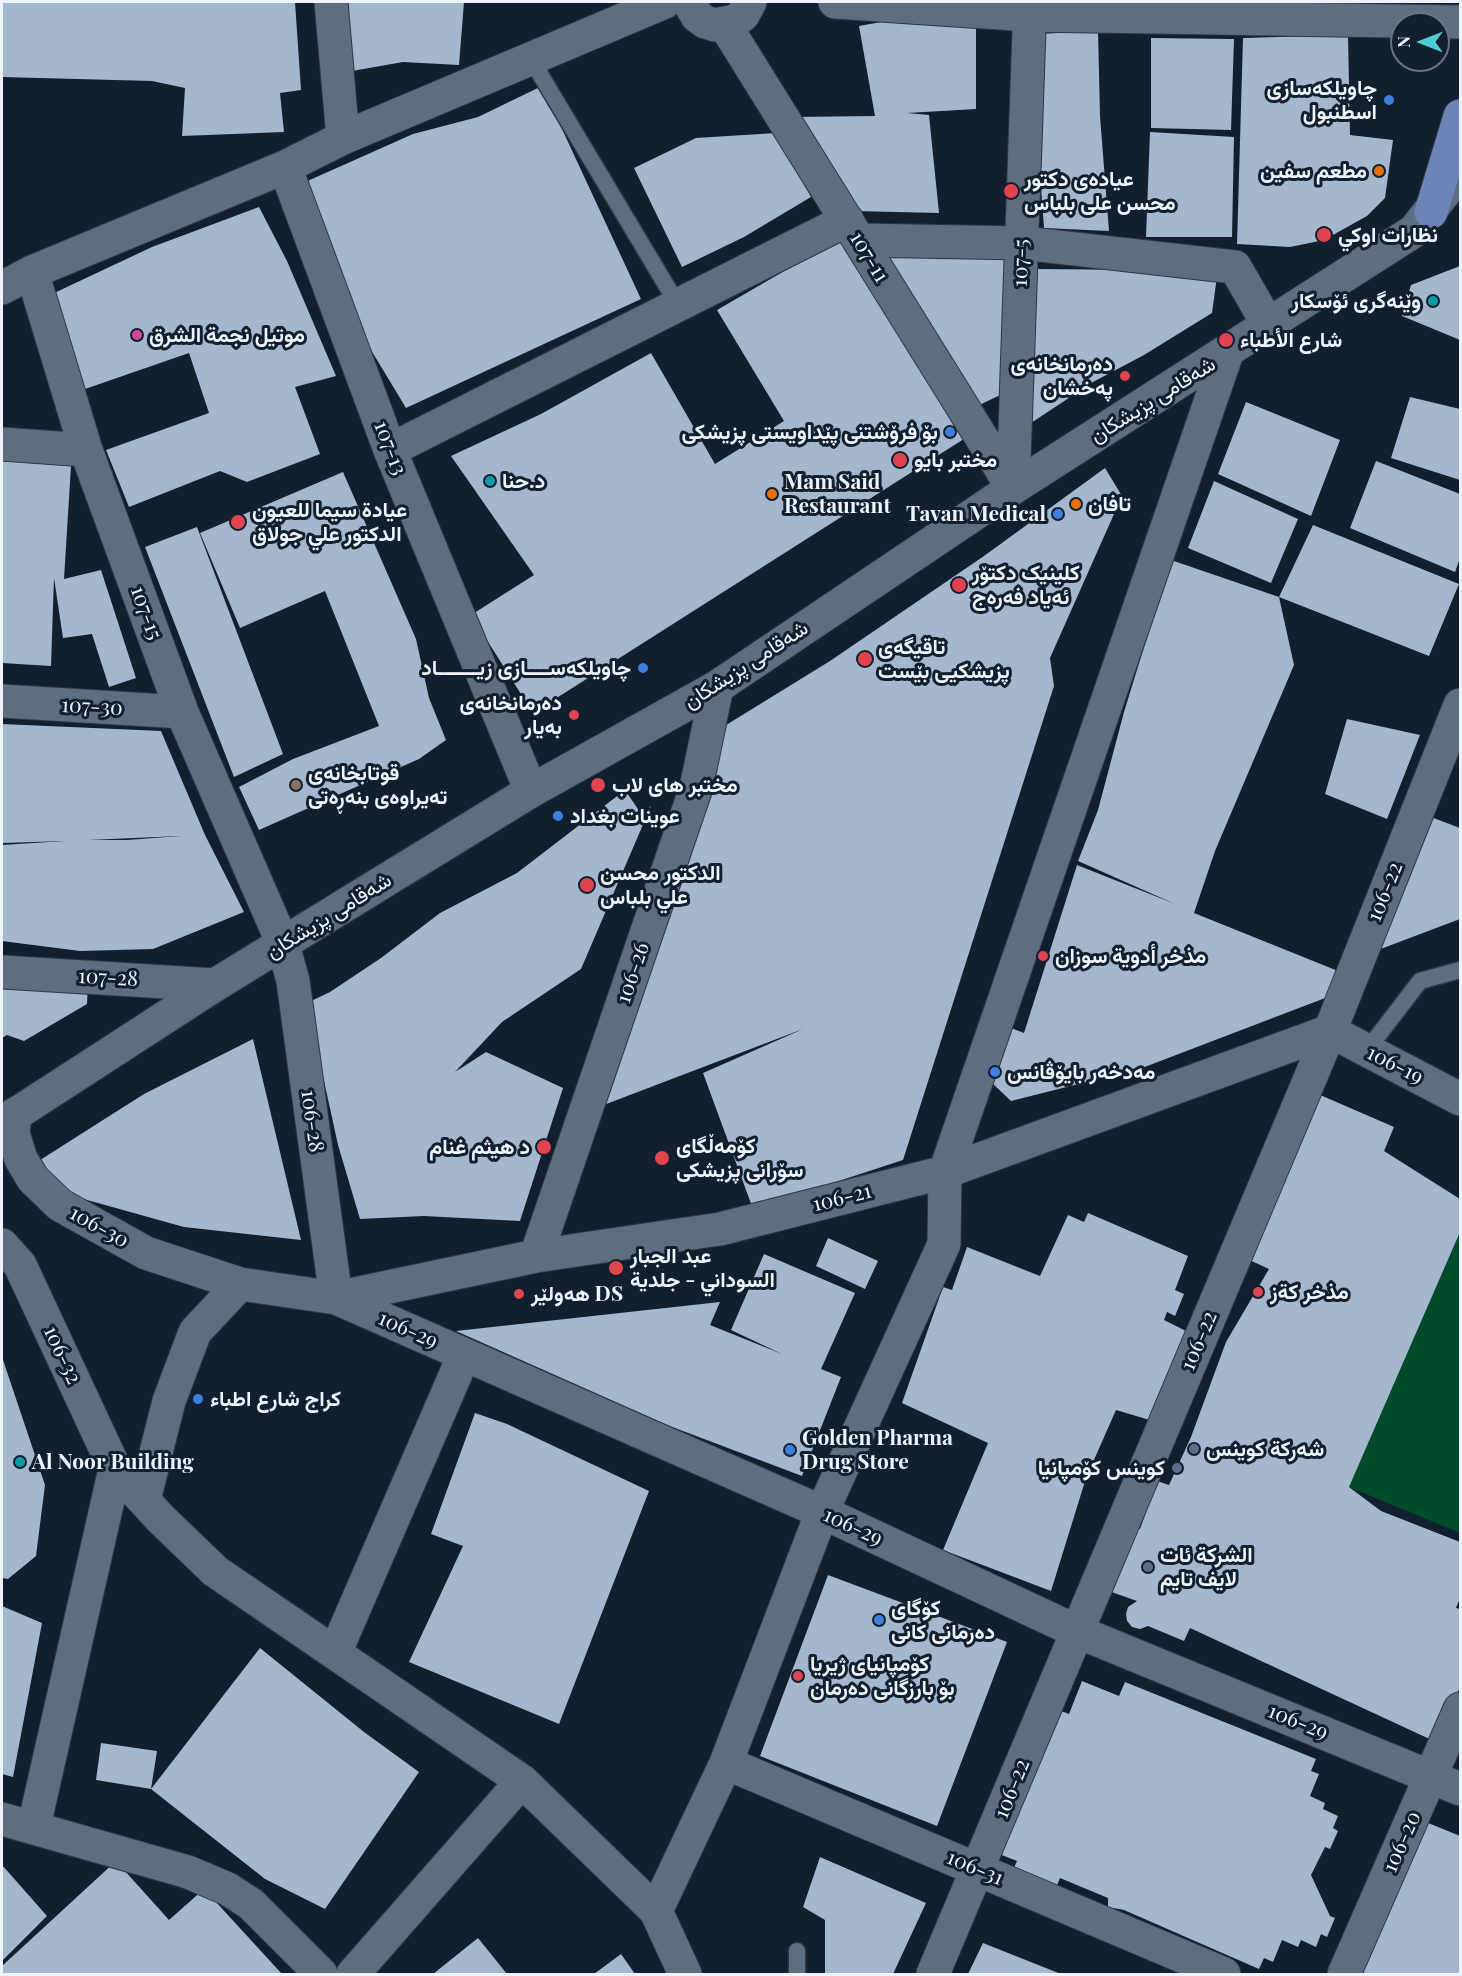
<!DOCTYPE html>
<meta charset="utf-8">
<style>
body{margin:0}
#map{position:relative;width:1462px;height:1976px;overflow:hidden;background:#111f2e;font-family:"Playfair Display",serif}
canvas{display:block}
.frame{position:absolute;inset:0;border:3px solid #edf4fd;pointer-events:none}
.north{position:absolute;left:1390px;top:12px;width:60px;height:60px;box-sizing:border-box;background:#111f2e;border:2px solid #697481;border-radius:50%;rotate:270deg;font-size:16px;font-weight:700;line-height:24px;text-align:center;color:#edf4fd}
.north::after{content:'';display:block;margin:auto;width:21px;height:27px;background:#51ccd2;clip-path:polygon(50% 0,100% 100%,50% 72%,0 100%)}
</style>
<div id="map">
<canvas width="1462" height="1976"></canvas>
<div class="frame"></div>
<div class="north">N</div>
</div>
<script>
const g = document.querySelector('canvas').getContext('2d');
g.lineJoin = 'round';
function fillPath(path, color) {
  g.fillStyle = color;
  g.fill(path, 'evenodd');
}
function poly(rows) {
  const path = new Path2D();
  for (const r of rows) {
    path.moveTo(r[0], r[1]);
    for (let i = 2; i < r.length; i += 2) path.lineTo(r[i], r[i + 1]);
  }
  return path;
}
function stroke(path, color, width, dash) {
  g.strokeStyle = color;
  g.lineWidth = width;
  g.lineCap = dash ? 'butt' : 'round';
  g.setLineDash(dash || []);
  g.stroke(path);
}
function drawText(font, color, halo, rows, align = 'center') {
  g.font = font + ' "Playfair Display",Vazirmatn,serif';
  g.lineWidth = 6;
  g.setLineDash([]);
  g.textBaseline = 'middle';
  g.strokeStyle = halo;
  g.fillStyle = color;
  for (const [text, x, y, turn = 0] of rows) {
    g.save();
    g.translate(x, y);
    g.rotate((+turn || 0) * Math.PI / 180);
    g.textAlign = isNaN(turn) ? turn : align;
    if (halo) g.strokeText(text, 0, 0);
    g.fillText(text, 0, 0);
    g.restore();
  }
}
fillPath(poly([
 [1460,1232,1460,1533,1349,1487]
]), '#004c2a');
fillPath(poly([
 [2,2,295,2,301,90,280,93,284,132,182,136,185,88,152,81,2,77],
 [337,2,464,2,459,65,403,62,341,73],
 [892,20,976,22,976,109,907,113,929,115,939,213,854,211,793,117,875,116,859,26],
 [1098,31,1100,116,1109,231,1044,228,1036,119,1038,34],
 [1348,35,1350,135,1393,140,1385,198,1367,216,1324,240,1290,247,1237,244,1243,38],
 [1151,38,1234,39,1231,130,1151,128],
 [542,86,641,299,406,408,339,297,303,183,413,134,478,117],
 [1150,132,1234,137,1232,237,1146,237],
 [776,133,811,197,744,237,682,267,634,168,696,138],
 [259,207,287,261,336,376,295,387,320,454,247,482,220,471,129,507,106,450,209,413,189,353,85,389,52,294,152,247],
 [843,237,967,437,533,713,471,615,534,575,451,456,541,414,651,353,715,464,784,421,717,310],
 [883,248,1010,251,1011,390,975,407],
 [1460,266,1460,340,1402,316,1411,285],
 [1036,269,1148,270,1218,269,1212,313,1144,355,1093,382,1031,423],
 [1410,397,1460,409,1460,480,1391,458],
 [1246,402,1340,440,1311,516,1218,474],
 [2,461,71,466,64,579,101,570,136,678,109,687,92,634,63,638,54,578,51,666,2,663],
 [1376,461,1460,494,1460,558,1455,572,1350,528],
 [1105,468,1122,496,1050,658,1054,686,903,1160,753,1209,703,1073,803,1029,601,1106,718,730,830,661,984,556],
 [343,472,416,639,429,698,446,740,419,759,259,830,239,787,293,759,379,726,325,591,240,628,200,533],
 [1214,481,1298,519,1271,583,1188,548],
 [1313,525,1459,584,1429,656,1279,597],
 [197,527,283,754,234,777,145,547],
 [1171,560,1279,597,1294,665,1215,851,1194,913,1343,973,1333,995,1142,1068,1011,1101,990,1081,1011,1028,1024,1033,1077,865,1175,904,1078,861,1098,810,1124,712],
 [1347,719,1420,735,1387,819,1325,794],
 [2,724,161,731,205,835,244,912,153,949,80,951,2,941,2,845,65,841,2,843],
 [180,836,127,840,88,840],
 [625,790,642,815,651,806,581,969,502,1022,455,1072,486,1052,563,1088,520,1221,424,1216,360,1219,338,1145,307,1003,330,992,381,958,440,913,517,873],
 [1431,817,1460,828,1460,919,1378,950],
 [2,981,88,984,87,1004,24,1041,7,1035,2,1038],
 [253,1039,301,1240,184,1227,44,1188,37,1162,144,1094],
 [1318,1094,1394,1127,1384,1151,1460,1199,1460,1232,1349,1487,1381,1511,1460,1542,1460,1598,1456,1608,1460,1609,1460,1687,1436,1742,1190,1628,1184,1641,1148,1626,1140,1629,1132,1627,1127,1621,1126,1614,1128,1607,1137,1601,1103,1589,1133,1526,1140,1529,1157,1481,1169,1485,1191,1437,1226,1342,1269,1269,1245,1258],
 [1088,1213,1188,1256,1175,1290,1184,1294,1175,1316,1167,1312,1164,1320,1190,1333,1153,1421,1116,1410,1086,1478,1051,1591,943,1550,988,1443,902,1403,943,1287,952,1290,967,1247,1040,1276,1068,1215,1084,1222],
 [828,1238,878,1261,865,1289,816,1266],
 [764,1254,855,1293,821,1369,841,1377,802,1476,667,1425,456,1331,720,1302,710,1325,782,1354,731,1330],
 [2,1357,45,1485,36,1556,8,1579,2,1578],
 [475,1413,507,1424,649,1491,559,1724,409,1662,463,1546,431,1534],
 [828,1575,1007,1642,937,1826,760,1756],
 [2,1606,42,1623,13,1777,2,1774],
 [260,1648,364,1732,419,1772,325,1909,265,1879,151,1789,96,1780,101,1743,157,1751,151,1789],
 [1082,1681,1119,1696,1125,1682,1316,1759,1311,1771,1319,1774,1310,1796,1325,1803,1323,1809,1338,1816,1333,1828,1338,1831,1330,1849,1325,1847,1311,1875,1330,1916,1335,1918,1327,1937,1321,1934,1316,1947,1301,1940,1298,1947,1282,1940,1273,1962,1264,1958,1259,1969,1124,1910,1108,1907,1108,1898,1060,1878,1056,1888,1013,1870,1017,1861,994,1852,1051,1707,1069,1714],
 [1421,1820,1460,1836,1460,1974,1357,1974],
 [820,1857,926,1903,893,1974,825,1974,825,1920,803,1907],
 [116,1861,169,1920,204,1889,282,1974,2,1974,2,1966],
 [2,1865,47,1916,2,1961],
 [478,1938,507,1974,433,1974],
 [983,1943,1061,1974,968,1974],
 [621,1954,635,1974,594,1974]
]), '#a5b7cc');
const service = poly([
 [531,59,678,305],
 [1367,1050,1420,981,1460,970],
 [797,1974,797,1951]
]);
const minor = poly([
 [331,2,343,138],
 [689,2,697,16,705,22,715,25,735,21,743,15,750,2],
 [835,2,1030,15,1460,22],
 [725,25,1013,488],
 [285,167,390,450,531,791],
 [859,240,1022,243,1235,267,1269,326],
 [32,272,86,450,182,712,283,944,293,981,336,1298,536,1256,720,1229,945,1172,1330,1031,1460,1099],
 [2,288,32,272,285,167,343,138,665,2],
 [2,444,86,450],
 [390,450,847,220],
 [1013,488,1030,2],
 [2,701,182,712],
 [2,972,215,985],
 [15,1114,13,1133,21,1159,33,1179,60,1205,146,1253,240,1284,336,1298,822,1512,1076,1631,1460,1789],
 [2,1245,20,1265,115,1469,160,1518,215,1571,522,1781,656,1911,685,1974],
 [536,1256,696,788,717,687],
 [144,1500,169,1401,195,1332,240,1284],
 [335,1653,464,1355],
 [726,1763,1224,1974],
 [2,1819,188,1872,228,1889,251,1904,321,1974],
 [34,1826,115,1469],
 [656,1911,726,1763,822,1512,944,1244,945,1172,1227,353],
 [353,1974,522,1781],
 [933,1974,1330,1031,1460,705],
 [1344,1974,1460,1709]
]);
const secondary = poly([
 [2,1123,215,985,531,791,717,687,1013,488,1414,231,1448,188]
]);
const primary = poly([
 [1431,212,1460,116]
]);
stroke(service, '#303744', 19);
stroke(minor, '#303744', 35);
stroke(secondary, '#303744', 35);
stroke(primary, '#303744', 35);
stroke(service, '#5e6e81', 16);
stroke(minor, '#5e6e81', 33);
stroke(secondary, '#5e6e81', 33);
stroke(primary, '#6d84b8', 33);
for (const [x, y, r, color] of [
 [1389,100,6,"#3f7fe0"],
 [1379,171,6,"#e8710a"],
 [1011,191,8,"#e0444e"],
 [1324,235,8,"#e0444e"],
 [1433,301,6,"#0f9aa8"],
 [137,335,6,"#d1479c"],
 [1226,340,8,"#e0444e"],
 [1125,376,6,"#e0444e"],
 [950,432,6,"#3f7fe0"],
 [900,460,8,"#e0444e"],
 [490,481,6,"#0f9aa8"],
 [772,494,6,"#e8710a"],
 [1076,504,6,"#e8710a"],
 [1058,514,6,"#3f7fe0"],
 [238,522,8,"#e0444e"],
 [959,585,8,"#e0444e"],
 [865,659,8,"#e0444e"],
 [643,668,6,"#3f7fe0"],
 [574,715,6,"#e0444e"],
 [296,785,6,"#8d6e63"],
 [598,785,8,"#e0444e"],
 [558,816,6,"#3f7fe0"],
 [587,885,8,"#e0444e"],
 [1043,956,6,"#e0444e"],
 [995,1072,6,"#3f7fe0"],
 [544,1147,8,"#e0444e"],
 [662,1158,8,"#e0444e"],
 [616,1268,8,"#e0444e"],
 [1258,1292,6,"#e0444e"],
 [519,1294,6,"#e0444e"],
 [198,1399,6,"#3f7fe0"],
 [1194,1449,6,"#5c6f8a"],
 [790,1450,6,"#3f7fe0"],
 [20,1462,6,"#0f9aa8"],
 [1177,1468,6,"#5c6f8a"],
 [1148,1567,6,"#5c6f8a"],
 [879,1620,6,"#3f7fe0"],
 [798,1676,6,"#e0444e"]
]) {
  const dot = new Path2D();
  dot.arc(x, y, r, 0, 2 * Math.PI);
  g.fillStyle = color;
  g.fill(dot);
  stroke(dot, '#111f2e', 2);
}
drawText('bold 21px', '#edf4fd', '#111f2e', [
 ["چاویلکەسازی",1377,88,"right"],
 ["اسطنبول",1377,112,"right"],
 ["مطعم سفين",1367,171,"right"],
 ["عيادەی دکتور",1024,179],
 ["محسن علی بلباس",1024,203],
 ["نظارات اوكي",1338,235],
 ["وێنه‌گری ئۆسكار",1421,301,"right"],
 ["موتيل نجمة الشرق",149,335],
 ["شارع الأطباء",1240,340],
 ["دەرمانخانەی",1113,364,"right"],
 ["پەخشان",1113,388,"right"],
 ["بۆ فرۆشتنی پێداویستی پزیشکی",938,432,"right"],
 ["مختبر بايو",914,460],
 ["د.حنا",502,481],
 ["Mam Said",784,482],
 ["Restaurant",784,506],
 ["تافان",1088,504],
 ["عيادة سيما للعيون",252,510],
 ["الدكتور علي جولاق",252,534],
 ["Tavan Medical",1046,514,"right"],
 ["کلینیک دکتۆر",972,573],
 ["ئەیاد فەرەج",972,597],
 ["تاقیگەی",878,647],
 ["پزیشکیی بێست",878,671],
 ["چاویلکەســــازی زیـــــــاد",631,668,"right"],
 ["دەرمانخانەی",562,703,"right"],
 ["بەیار",562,727,"right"],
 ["قوتابخانه‌ی",308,773],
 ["ته‌یراوه‌ی بنه‌ڕه‌تی",308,797],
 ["مختبر هاى لاب",612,785],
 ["عوينات بغداد",570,816],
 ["الدكتور محسن",600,873],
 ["علي بلباس",600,897],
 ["مذخر أدوية سوزان",1055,956],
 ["مەدخەر بایۆڤانس",1007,1072],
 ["کۆمەڵگای",676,1146],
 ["سۆرانی پزیشکی",676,1170],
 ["د هيثم غنام",530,1147,"right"],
 ["عبد الجبار",630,1256],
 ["السوداني - جلدية",630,1280],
 ["مذخر كةز",1270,1292],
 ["هەولێر DS",531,1294],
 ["كراج شارع اطباء",210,1399],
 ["Golden Pharma",802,1438],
 ["Drug Store",802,1462],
 ["شەرکة كوينس",1206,1449],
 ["Al Noor Building",32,1462],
 ["کوینس کۆمپانیا",1165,1468,"right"],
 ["الشركة ئات",1160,1555],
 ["لایف تایم",1160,1579],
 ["کۆگای",891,1608],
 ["دەرمانی کانی",891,1632],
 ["کۆمپانیای ژیریا",810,1664],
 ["بۆ بارزگانی دەرمان",810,1688]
], 'left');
drawText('21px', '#edf4fd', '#111f2e', [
 ["107-11",869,257,59],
 ["107-5",1021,263,-88],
 ["شەقامی پزیشکان",1153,400,-32],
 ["107-13",390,448,69],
 ["107-15",146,613,70],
 ["شەقامی پزیشکان",746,665,-33],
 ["107-30",92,707,3],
 ["106-22",1385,892,-68],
 ["شەقامی پزیشکان",329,916,-32],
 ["106-26",633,973,-71],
 ["107-28",108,978,3],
 ["106-19",1395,1065,27],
 ["106-28",312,1121,82],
 ["106-21",842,1198,-14],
 ["106-30",99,1227,29],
 ["106-29",408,1330,24],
 ["106-22",1199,1341,-67],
 ["106-32",62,1355,65],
 ["106-29",853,1527,25],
 ["106-29",1298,1722,22],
 ["106-22",1012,1789,-68],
 ["106-20",1402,1842,-66],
 ["106-31",975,1868,23]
]);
</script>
